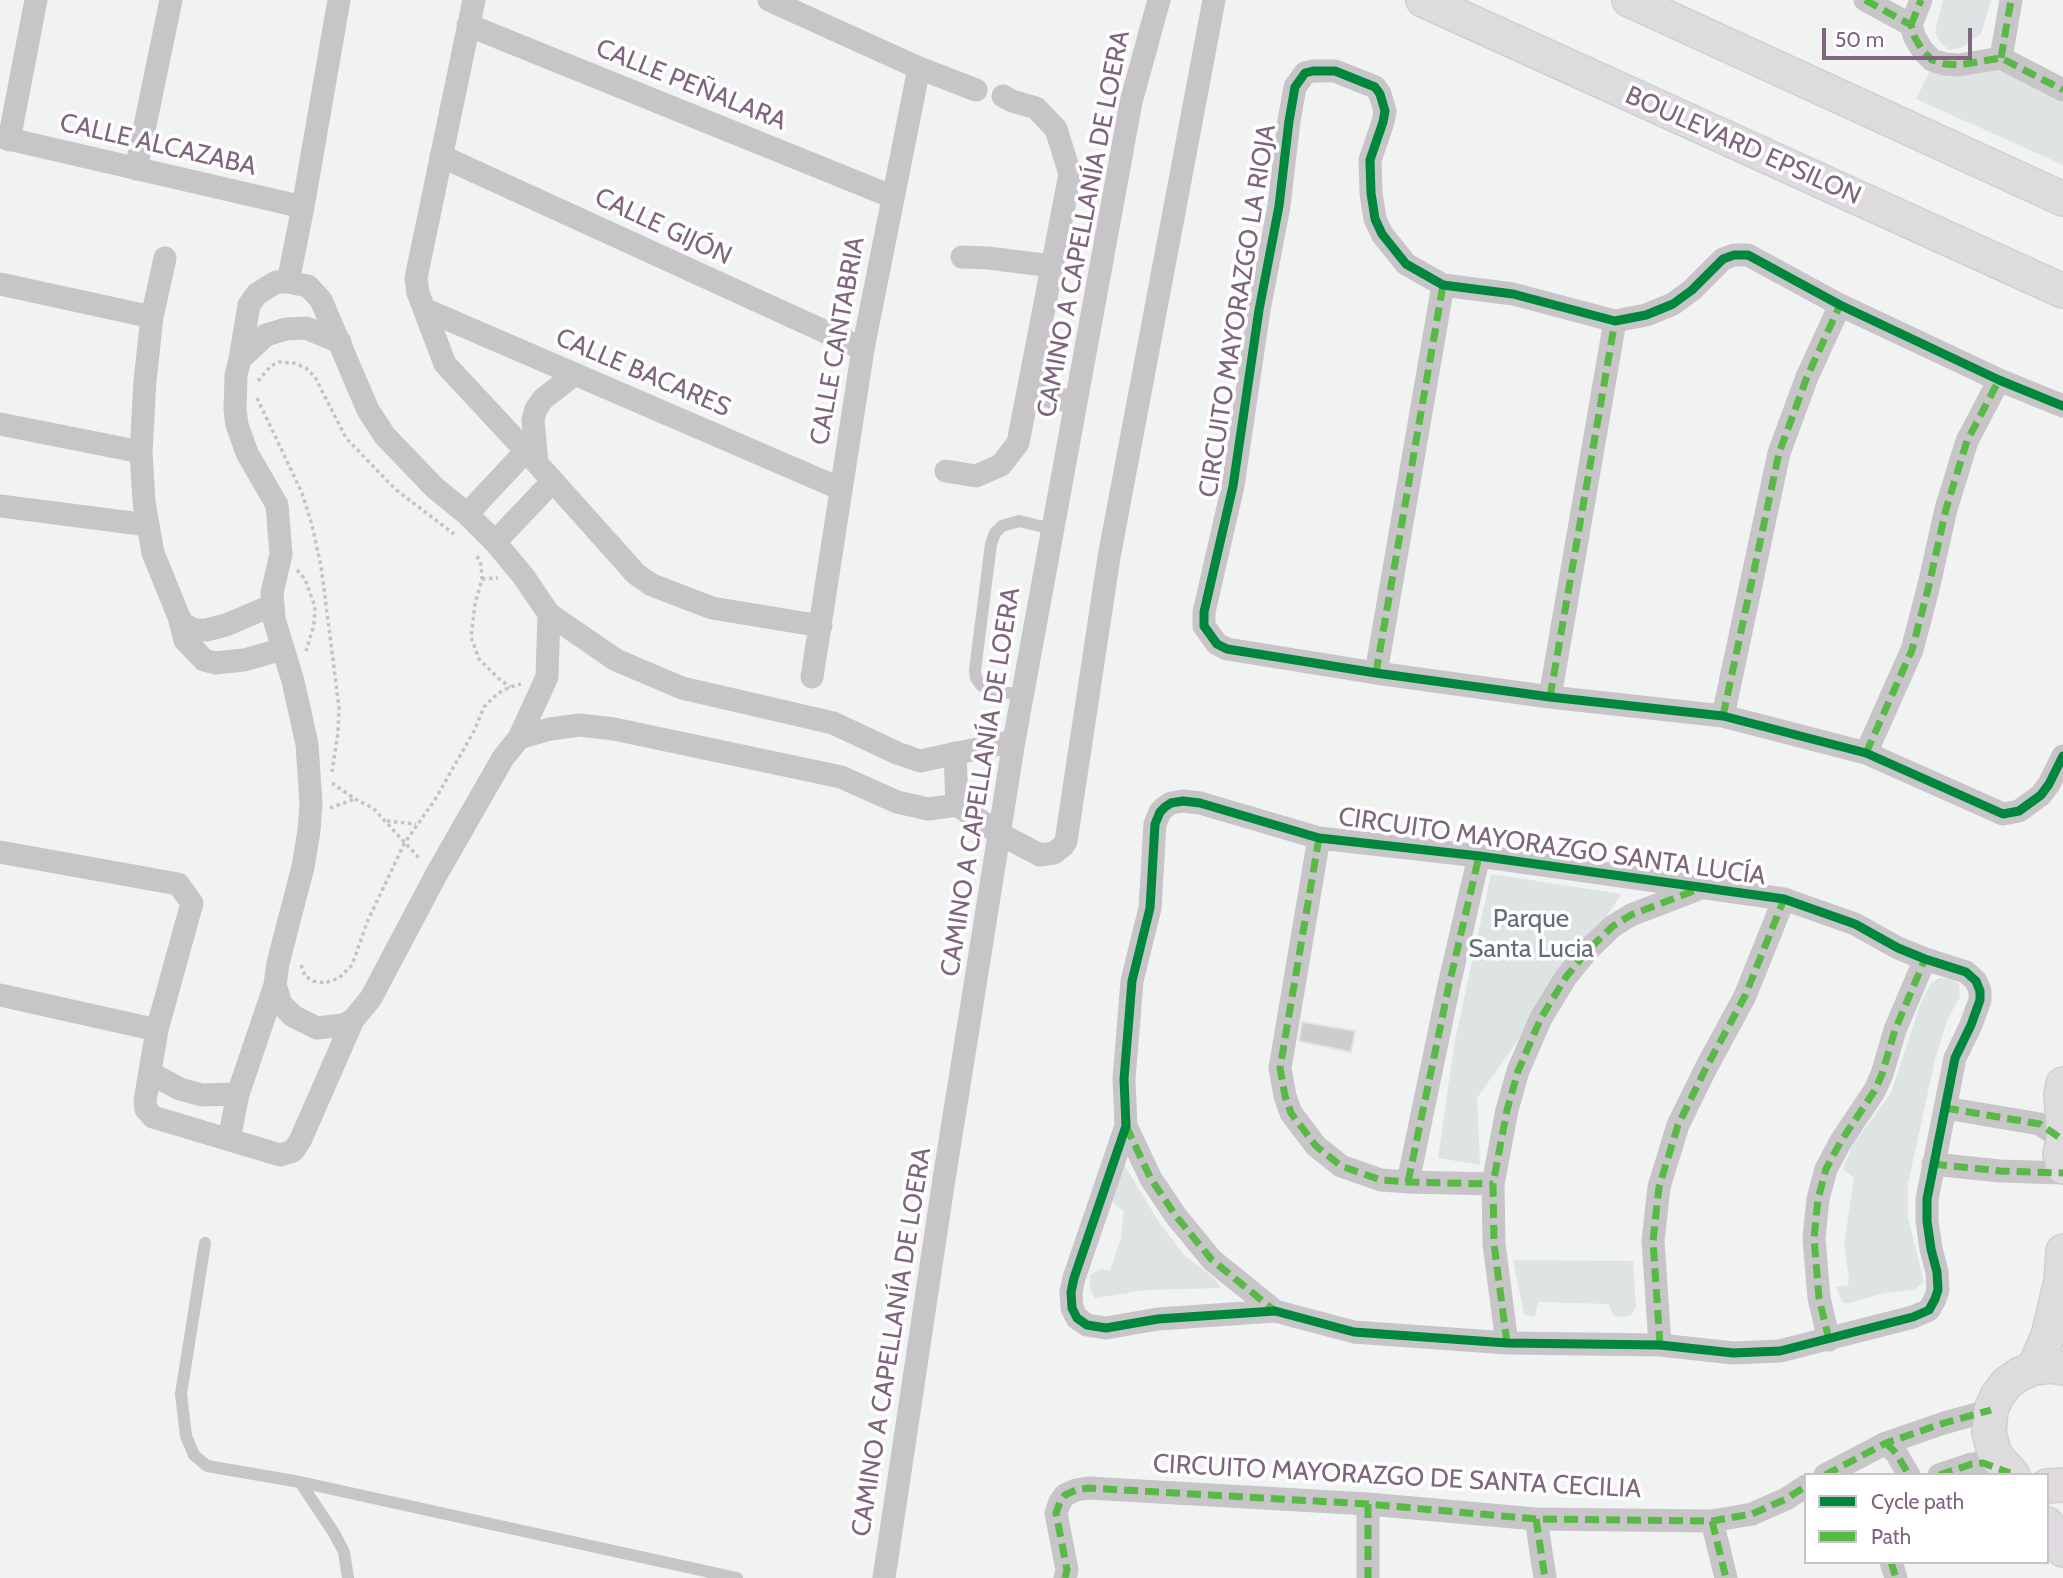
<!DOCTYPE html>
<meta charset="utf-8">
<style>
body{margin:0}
#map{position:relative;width:2063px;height:1578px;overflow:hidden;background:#f1f3f2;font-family:Cabin,sans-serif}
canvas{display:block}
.legend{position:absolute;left:1804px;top:1473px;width:245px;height:91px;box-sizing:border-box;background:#fff;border:2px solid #ccc1cb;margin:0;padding:9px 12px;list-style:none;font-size:21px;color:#7f657d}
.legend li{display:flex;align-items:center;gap:14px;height:35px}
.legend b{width:35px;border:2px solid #ccc1cb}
.scale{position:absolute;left:1822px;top:28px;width:150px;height:32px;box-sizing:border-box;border:4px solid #7f657d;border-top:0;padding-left:9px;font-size:21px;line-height:24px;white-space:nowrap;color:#7f657d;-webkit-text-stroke:5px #fff;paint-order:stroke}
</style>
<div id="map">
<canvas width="2063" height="1578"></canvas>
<ul class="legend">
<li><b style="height:9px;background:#00873e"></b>Cycle path</li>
<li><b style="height:9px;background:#58b947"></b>Path</li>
</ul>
<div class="scale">50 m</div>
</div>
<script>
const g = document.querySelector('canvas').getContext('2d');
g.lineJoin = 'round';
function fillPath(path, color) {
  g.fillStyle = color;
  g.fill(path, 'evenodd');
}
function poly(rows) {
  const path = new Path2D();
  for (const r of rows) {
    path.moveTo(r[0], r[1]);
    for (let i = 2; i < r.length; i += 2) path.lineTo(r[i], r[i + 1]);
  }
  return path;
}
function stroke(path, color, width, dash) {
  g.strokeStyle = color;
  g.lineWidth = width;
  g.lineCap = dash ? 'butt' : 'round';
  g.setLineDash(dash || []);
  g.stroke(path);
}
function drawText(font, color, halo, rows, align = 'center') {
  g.font = font + ' Cabin,sans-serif';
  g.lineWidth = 7;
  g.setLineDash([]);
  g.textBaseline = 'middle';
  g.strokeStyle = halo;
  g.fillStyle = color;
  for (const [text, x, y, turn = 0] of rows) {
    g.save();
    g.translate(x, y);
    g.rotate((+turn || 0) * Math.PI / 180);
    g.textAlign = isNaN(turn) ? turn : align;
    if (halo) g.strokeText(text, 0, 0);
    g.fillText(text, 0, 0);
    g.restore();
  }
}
fillPath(poly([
 [1943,0,1991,0,1981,34,1961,48,1949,50,1941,43,1935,32],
 [1991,65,2063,102,2063,165,1916,99,1931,69,1970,75],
 [1491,874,1622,894,1477,1098,1480,1165,1438,1158,1454,1045],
 [1940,978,1950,979,1959,984,1960,997,1948,1018,1935,1059,1908,1184,1908,1218,1924,1282,1914,1290,1885,1293,1850,1303,1843,1303,1836,1287,1848,1285,1849,1278,1844,1245,1854,1178,1843,1169,1852,1146,1891,1093,1920,1005,1931,982],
 [1125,1166,1160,1224,1185,1256,1214,1278,1221,1288,1146,1290,1095,1298,1090,1289,1090,1275,1101,1269,1110,1271,1121,1238,1124,1211,1113,1203,1112,1189,1119,1170],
 [1513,1260,1633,1261,1636,1308,1630,1316,1614,1317,1609,1304,1538,1302,1535,1317,1524,1315]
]), '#dee3e4');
const building = poly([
 [1302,1022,1355,1031,1351,1052,1299,1041,1302,1022]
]);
fillPath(building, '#cdccce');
stroke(building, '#e1e2e2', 2);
const secondary = poly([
 [1423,0,2063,291],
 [1629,0,2063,199],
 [2063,1084,2061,1095,2063,1125],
 [2063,1140,2060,1154,2063,1167],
 [2034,1368,2048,1336,2061,1281,2063,1251],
 [2013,1475,1995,1455,1989,1433,1991,1410,1997,1396,2007,1383,2020,1374,2034,1368,2051,1366,2063,1368],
 [2047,1486,2063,1485],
 [2047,1524,2063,1550]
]);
stroke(secondary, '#d0d0d0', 36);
stroke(poly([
 [258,381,271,366,279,362,294,363,306,368,315,377,346,438,395,489,454,534],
 [257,398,302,493,312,525,321,566,339,707,338,732,332,772],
 [477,556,481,565,482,579,475,604,471,637,479,659,498,678,510,687],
 [297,570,305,579,315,607,314,625,306,651],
 [482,579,498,578],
 [332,783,355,799,373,808,420,859],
 [330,808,355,799],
 [387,821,416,824],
 [301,965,305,976,313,981,325,983,339,978,352,965,368,920,404,844,436,798,474,731,484,707,497,694,510,687,521,684]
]), '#c4c3c4', 3.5, [3.5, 3.5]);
stroke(poly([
 [1023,694,993,692,981,685,976,678,975,670,991,544,995,533,1002,526,1019,521,1052,529],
 [205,1243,181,1394,186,1436,194,1455,207,1466,300,1482,737,1578],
 [300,1482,334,1533,344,1552,348,1578]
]), '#c7c5c7', 12);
stroke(poly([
 [474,0,416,278,418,293,445,364,526,451,636,574,652,585,712,608,821,626],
 [769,0,919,68,976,90],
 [1865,0,1911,25,1915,38,1923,51,1932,60,1945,64,1959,65,2001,58,2063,90],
 [468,25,893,197],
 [1911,25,1921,0],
 [2001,58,2011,0],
 [0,137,303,207],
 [9,140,36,0],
 [441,156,863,349],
 [136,169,171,0],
 [962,257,988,258,1052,266],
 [165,258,152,317,145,381,141,452,144,502,153,553,179,617,185,640,204,660,215,663,244,660,283,649],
 [288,282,303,207,339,0],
 [0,284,152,317],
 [424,309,841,489],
 [240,359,266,335,286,329,306,328,340,342],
 [1028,391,1075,403],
 [2063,406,1999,380,1840,305,1748,255,1734,255,1723,259,1692,290,1673,304,1646,315,1615,321,1513,294,1443,285,1406,264,1382,234,1375,219,1371,193,1370,160,1383,122,1385,111,1380,94,1375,87,1335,71,1313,71,1305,73,1295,87,1289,121,1279,206,1259,310,1233,486,1204,612,1204,626,1217,644,1227,649,1376,673,1550,697,1723,716,1866,753,2003,814,2019,811,2041,795,2049,784,2063,756],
 [0,424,141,452],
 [537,463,533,420,536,409,543,399,575,374],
 [946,471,976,476,1001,465,1018,443,1070,174,1056,129,1036,108,1012,101,1003,96],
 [0,506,148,525],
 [467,514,526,451],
 [495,542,553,481],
 [549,614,547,677,519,738,503,758,436,875,371,998,353,1020,343,1025,317,1028,293,1016,281,1004,275,985,278,963,303,867,309,831,311,803,307,744,293,681,274,619,272,593,281,554,277,505,247,453,237,425,235,410,236,375,240,359,249,305,257,294,276,282,288,282,308,286,321,300,368,410,385,436,435,488,467,514,495,542,524,577,549,614,616,660,682,688,833,723,897,753,920,761,1014,741],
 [179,617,183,624,195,630,206,630,226,625,273,605],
 [1376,673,1443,285],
 [812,677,863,349,919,68],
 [1550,697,1615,321],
 [1723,716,1779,453,1807,377,1840,305],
 [519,738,550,729,580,725,614,729,841,777,897,802,928,809,957,805,1000,834,1040,855,1054,853,1063,846,1066,841,1109,557,1214,0],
 [955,753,957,805],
 [1866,753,1912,650,1929,585,1946,509,1967,441,1999,380],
 [1183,801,1200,803,1319,838,1479,856,1784,899,1855,924,1898,948,1925,959,1966,972,1976,981,1980,991,1980,1000,1971,1025,1955,1058,1927,1199,1927,1221,1931,1249,1937,1272,1938,1290,1935,1299,1929,1310,1913,1317,1780,1351,1733,1353,1660,1345,1507,1343,1354,1332,1275,1311,1158,1319,1106,1328,1087,1325,1077,1318,1072,1308,1071,1292,1074,1278,1126,1126,1124,1079,1132,981,1150,908,1155,824,1160,812,1165,807,1171,803,1183,801],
 [1319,838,1280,1068,1285,1096,1291,1113,1316,1146,1341,1166,1381,1180,1408,1182,1493,1184],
 [0,852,178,884,192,903,157,1030,145,1101,146,1109,153,1117,280,1155,293,1151,300,1141,353,1020],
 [0,995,157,1030],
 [150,1073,180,1089,202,1095,238,1094],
 [1945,1108,2040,1124,2063,1140],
 [1126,1126,1151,1179,1176,1216,1212,1260,1275,1311],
 [229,1139,238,1094,275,985],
 [1933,1164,2000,1171,2063,1173],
 [1408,1182,1449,985,1479,856],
 [1829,1340,1819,1298,1814,1238,1818,1199,1826,1169,1841,1141,1875,1090,1882,1074,1895,1030,1925,959],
 [1507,1343,1494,1244,1493,1184,1507,1110,1518,1071,1541,1018,1566,977,1589,949,1613,926,1631,915,1696,890],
 [1660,1345,1653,1241,1659,1187,1678,1125,1706,1068,1745,996,1784,899],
 [1886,1443,1896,1453,1909,1475],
 [1825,1475,1886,1443,1944,1423,1991,1410],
 [1939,1475,1972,1464,1983,1463,2010,1473],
 [1368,1504,1368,1578],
 [1536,1519,1545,1578],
 [1712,1521,1726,1578],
 [1891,1562,1896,1578],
 [884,1578,944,1179,1014,741,1131,102,1159,0],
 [1065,1578,1067,1570,1056,1513,1060,1502,1065,1495,1076,1490,1088,1488,1368,1504,1536,1519,1712,1521,1752,1514,1786,1499,1806,1486]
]), '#c7c5c7', 23);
stroke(secondary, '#dddbdd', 33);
stroke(poly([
 [1865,0,1911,25,1915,38,1923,51,1932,60,1945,64,1959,65,2001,58,2063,90],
 [1911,25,1921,0],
 [2001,58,2011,0],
 [1376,673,1443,285],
 [1550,697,1615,321],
 [1723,716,1779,453,1807,377,1840,305],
 [1866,753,1912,650,1929,585,1946,509,1967,441,1999,380],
 [1319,838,1280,1068,1285,1096,1291,1113,1316,1146,1341,1166,1381,1180,1408,1182,1493,1184],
 [1945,1108,2040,1124,2063,1140],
 [1126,1126,1151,1179,1176,1216,1212,1260,1275,1311],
 [1933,1164,2000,1171,2063,1173],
 [1408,1182,1449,985,1479,856],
 [1829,1340,1819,1298,1814,1238,1818,1199,1826,1169,1841,1141,1875,1090,1882,1074,1895,1030,1925,959],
 [1507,1343,1494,1244,1493,1184,1507,1110,1518,1071,1541,1018,1566,977,1589,949,1613,926,1631,915,1696,890],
 [1660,1345,1653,1241,1659,1187,1678,1125,1706,1068,1745,996,1784,899],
 [1886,1443,1896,1453,1909,1475],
 [1825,1475,1886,1443,1944,1423,1991,1410],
 [1939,1475,1972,1464,1983,1463,2010,1473],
 [1368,1504,1368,1578],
 [1536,1519,1545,1578],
 [1712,1521,1726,1578],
 [1891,1562,1896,1578],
 [1065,1578,1067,1570,1056,1513,1060,1502,1065,1495,1076,1490,1088,1488,1368,1504,1536,1519,1712,1521,1752,1514,1786,1499,1806,1486]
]), '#58b947', 7, [14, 7]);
stroke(poly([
 [2063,406,1999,380,1840,305,1748,255,1734,255,1723,259,1692,290,1673,304,1646,315,1615,321,1513,294,1443,285,1406,264,1382,234,1375,219,1371,193,1370,160,1383,122,1385,111,1380,94,1375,87,1335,71,1313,71,1305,73,1295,87,1289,121,1279,206,1259,310,1233,486,1204,612,1204,626,1217,644,1227,649,1376,673,1550,697,1723,716,1866,753,2003,814,2019,811,2041,795,2049,784,2063,756],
 [1183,801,1200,803,1319,838,1479,856,1784,899,1855,924,1898,948,1925,959,1966,972,1976,981,1980,991,1980,1000,1971,1025,1955,1058,1927,1199,1927,1221,1931,1249,1937,1272,1938,1290,1935,1299,1929,1310,1913,1317,1780,1351,1733,1353,1660,1345,1507,1343,1354,1332,1275,1311,1158,1319,1106,1328,1087,1325,1077,1318,1072,1308,1071,1292,1074,1278,1126,1126,1124,1079,1132,981,1150,908,1155,824,1160,812,1165,807,1171,803,1183,801]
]), '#00873e', 9);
drawText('26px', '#7f657d', '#fff', [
 ["CALLE PEÑALARA",691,85,22],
 ["CALLE ALCAZABA",158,145,13],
 ["BOULEVARD EPSILON",1743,146,24],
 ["CAMINO A CAPELLANÍA DE LOERA",1084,224,-79],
 ["CALLE GIJÓN",663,227,25],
 ["CIRCUITO MAYORAZGO LA RIOJA",1238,311,-81],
 ["CALLE CANTABRIA",838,341,-80],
 ["CALLE BACARES",643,373,23],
 ["CAMINO A CAPELLANÍA DE LOERA",981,782,-81],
 ["CIRCUITO MAYORAZGO SANTA LUCÍA",1552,847,8],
 ["CAMINO A CAPELLANÍA DE LOERA",892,1342,-81],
 ["CIRCUITO MAYORAZGO DE SANTA CECILIA",1397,1477,3]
]);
drawText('26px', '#636f76', '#fff', [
 ["Parque",1531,919],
 ["Santa Lucia",1531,949]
]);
</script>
